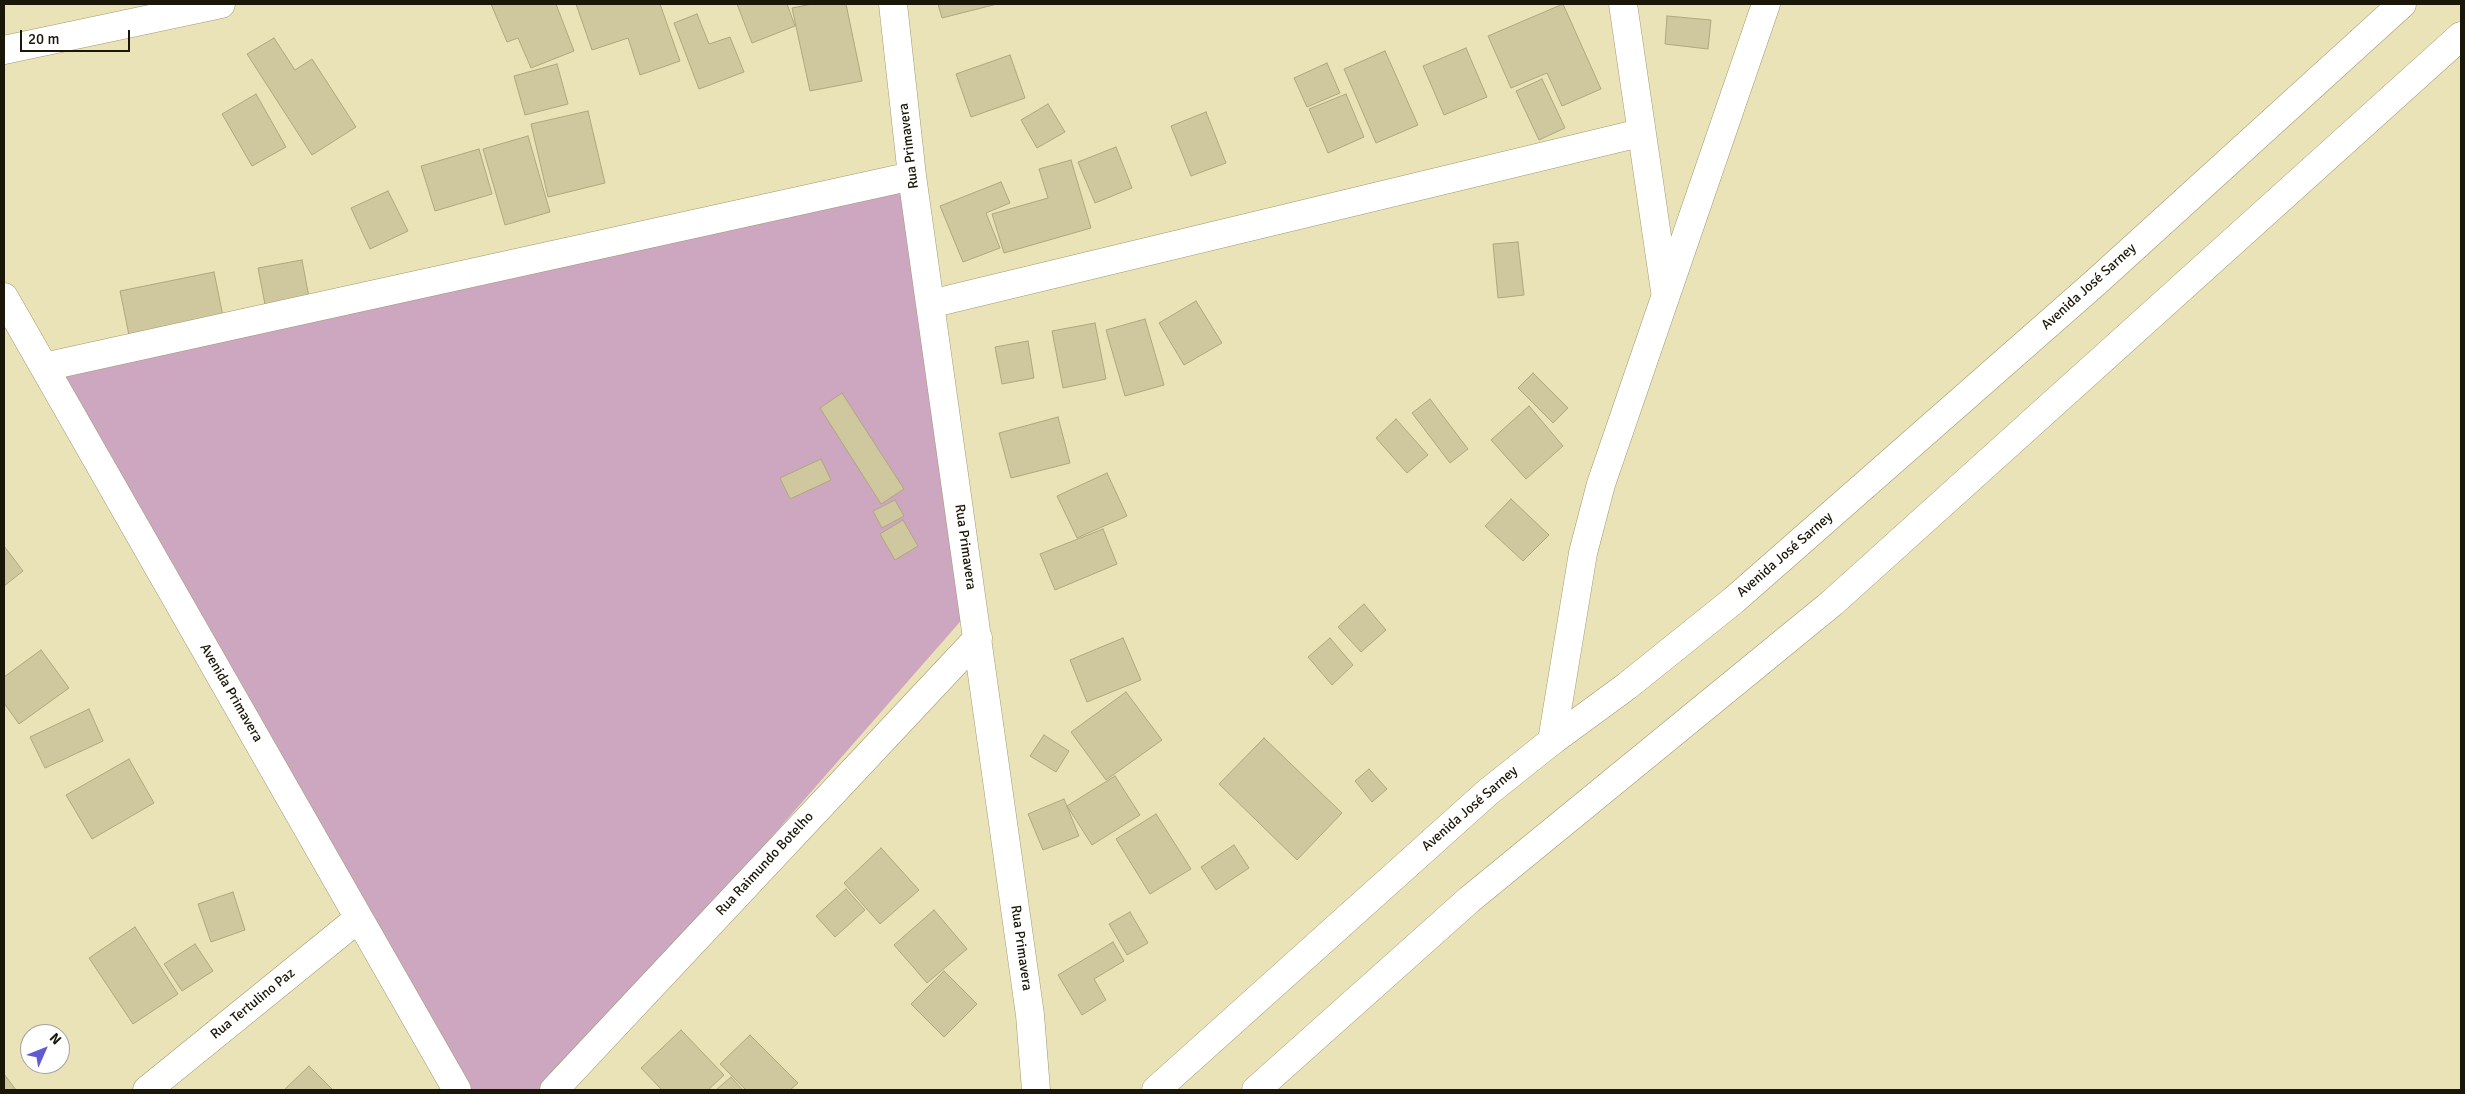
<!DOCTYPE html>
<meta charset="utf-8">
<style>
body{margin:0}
#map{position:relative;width:2465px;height:1094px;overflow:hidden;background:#eae3b8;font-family:Signika,sans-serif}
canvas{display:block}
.frame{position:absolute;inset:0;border:5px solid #1a1708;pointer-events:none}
.north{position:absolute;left:20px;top:1024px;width:50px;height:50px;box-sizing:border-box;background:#fff;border:1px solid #a3a29c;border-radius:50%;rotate:46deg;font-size:14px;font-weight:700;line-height:20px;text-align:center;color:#1a1708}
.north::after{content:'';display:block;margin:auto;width:18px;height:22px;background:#5f5bd3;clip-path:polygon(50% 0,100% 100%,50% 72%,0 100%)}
.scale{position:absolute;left:20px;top:30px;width:110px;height:22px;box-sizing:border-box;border:2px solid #1a1708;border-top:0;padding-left:6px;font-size:15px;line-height:18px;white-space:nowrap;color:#1a1708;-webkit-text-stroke:4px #fff;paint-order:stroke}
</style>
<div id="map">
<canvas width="2465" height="1094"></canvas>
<div class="frame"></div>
<div class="north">N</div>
<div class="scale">20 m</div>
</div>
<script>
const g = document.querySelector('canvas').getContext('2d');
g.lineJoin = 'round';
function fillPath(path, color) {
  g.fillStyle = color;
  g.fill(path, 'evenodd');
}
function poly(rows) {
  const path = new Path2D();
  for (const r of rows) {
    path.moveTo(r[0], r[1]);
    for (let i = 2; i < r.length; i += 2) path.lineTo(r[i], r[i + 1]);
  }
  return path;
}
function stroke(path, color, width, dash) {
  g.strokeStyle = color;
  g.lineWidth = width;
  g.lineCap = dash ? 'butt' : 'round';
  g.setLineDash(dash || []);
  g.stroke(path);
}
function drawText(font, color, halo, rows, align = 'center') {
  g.font = font + ' Signika,sans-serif';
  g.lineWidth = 4;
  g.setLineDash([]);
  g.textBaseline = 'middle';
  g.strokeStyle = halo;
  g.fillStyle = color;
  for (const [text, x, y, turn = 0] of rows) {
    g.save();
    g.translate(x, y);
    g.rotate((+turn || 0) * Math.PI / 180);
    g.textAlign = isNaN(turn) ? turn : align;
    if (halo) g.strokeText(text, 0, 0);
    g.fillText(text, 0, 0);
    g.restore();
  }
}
fillPath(poly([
 [912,176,973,607,550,1090,457,1090,44,367]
]), '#cda6bf');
const building = poly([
 [491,4,556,4,574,51,531,68,518,38,507,42,491,4],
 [576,4,660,4,680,61,640,75,628,38,592,50,576,4],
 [737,4,787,4,795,26,752,43,737,4],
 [812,4,846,4,862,81,810,91,792,8,812,4],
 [938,4,997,4,942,18,938,4],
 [1563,4,1601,89,1562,106,1547,73,1511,88,1488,36,1563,4],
 [697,14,709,44,730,37,744,72,699,89,674,23,697,14],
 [1667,16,1711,20,1708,49,1665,44,1667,16],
 [274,38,295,70,312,59,356,127,312,155,247,54,274,38],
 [1466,48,1487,97,1444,115,1423,66,1466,48],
 [1385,51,1418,125,1376,143,1344,69,1385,51],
 [1010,55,1025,98,971,117,956,74,1010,55],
 [1327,63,1340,93,1307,107,1294,78,1327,63],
 [557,64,568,104,525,115,514,76,557,64],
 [1542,79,1565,128,1539,140,1516,91,1542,79],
 [256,94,286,147,252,166,222,114,256,94],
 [1346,94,1364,137,1328,153,1309,109,1346,94],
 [1048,104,1065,132,1037,148,1021,120,1048,104],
 [588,111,605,183,548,197,531,124,588,111],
 [1206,112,1226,163,1191,176,1171,126,1206,112],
 [528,136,550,212,505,225,483,149,528,136],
 [1116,147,1132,188,1095,203,1078,162,1116,147],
 [479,149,492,194,435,211,421,166,479,149],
 [1071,160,1091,228,1004,253,992,214,1048,198,1039,169,1071,160],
 [1001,182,1010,203,986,213,1000,248,963,262,940,206,1001,182],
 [388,191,408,231,370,249,351,208,388,191],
 [1518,242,1524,295,1498,298,1493,244,1518,242],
 [302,260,311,308,267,315,258,268,302,260],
 [214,272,225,326,131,345,120,291,214,272],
 [1196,301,1222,343,1184,365,1159,323,1196,301],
 [1145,319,1164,385,1125,396,1106,330,1145,319],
 [1095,323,1106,379,1063,388,1052,331,1095,323],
 [1028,341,1034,378,1002,384,995,347,1028,341],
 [1533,373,1568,408,1553,423,1518,388,1533,373],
 [842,393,904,489,881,504,820,408,842,393],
 [1430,399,1468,449,1450,463,1412,413,1430,399],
 [1529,406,1563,446,1526,479,1491,440,1529,406],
 [1058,417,1070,463,1011,478,999,433,1058,417],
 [1396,419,1428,455,1407,473,1376,438,1396,419],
 [821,459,831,480,790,499,780,478,821,459],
 [1107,473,1127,516,1077,538,1057,496,1107,473],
 [1511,499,1549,535,1523,561,1485,526,1511,499],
 [895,500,904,516,882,528,873,511,895,500],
 [903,520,918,546,895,560,880,534,903,520],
 [1103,529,1117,564,1055,590,1040,554,1103,529],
 [4,546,23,571,4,586,4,546],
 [1364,604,1386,630,1361,652,1338,627,1364,604],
 [1123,638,1141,680,1087,702,1070,660,1123,638],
 [1330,638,1353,665,1332,685,1308,657,1330,638],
 [41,650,69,688,19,724,4,703,4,677,41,650],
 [1126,692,1162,740,1106,780,1071,732,1126,692],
 [89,709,103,741,45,768,30,737,89,709],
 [1044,735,1069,751,1056,772,1030,756,1044,735],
 [1264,738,1342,813,1297,860,1219,784,1264,738],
 [129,759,154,803,92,839,66,795,129,759],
 [1369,769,1387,789,1372,802,1355,781,1369,769],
 [1115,776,1140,815,1092,845,1067,806,1115,776],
 [1064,799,1079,836,1043,850,1028,814,1064,799],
 [1156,814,1191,869,1150,894,1116,839,1156,814],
 [1234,845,1249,868,1216,890,1201,867,1234,845],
 [881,848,919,890,880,924,844,883,881,848],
 [846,889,865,910,835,937,816,916,846,889],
 [233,892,245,930,211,942,198,904,233,892],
 [934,910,967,949,927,983,894,945,934,910],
 [1130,912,1148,943,1127,955,1109,924,1130,912],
 [135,927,178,994,133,1024,89,958,135,927],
 [1113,942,1124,961,1094,979,1106,1000,1082,1015,1058,975,1113,942],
 [195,944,213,971,182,991,164,964,195,944],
 [944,971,977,1004,944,1037,911,1004,944,971],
 [681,1030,724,1075,708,1090,662,1090,641,1068,681,1030],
 [750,1035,798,1083,790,1090,746,1090,720,1064,750,1035],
 [309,1066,333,1090,284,1090,309,1066],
 [4,1074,16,1090,4,1090,4,1074],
 [731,1077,743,1090,716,1090,731,1077]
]);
fillPath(building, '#cfc89e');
stroke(building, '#aea77e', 1);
const minor = poly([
 [893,4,912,176,1030,1015,1036,1090],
 [1623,4,1665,291],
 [4,50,221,4],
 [4,297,457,1090],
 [930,304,1640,133],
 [44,367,912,176],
 [1552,741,1583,553,1601,484,1766,4],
 [147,1090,359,918],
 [554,1090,978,638]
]);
const secondary = poly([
 [1156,1090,1488,792,1552,741,1627,686,1734,600,2095,283,2402,4],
 [1256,1090,1470,899,1832,603,2461,36]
]);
stroke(minor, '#a09971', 29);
stroke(secondary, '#a09971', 29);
stroke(minor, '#fff', 28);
stroke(secondary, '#fff', 28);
drawText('14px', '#1a1708', '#fff', [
 ["Rua Primavera",909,146,-97],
 ["Avenida José Sarney",2089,287,-42],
 ["Rua Primavera",965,547,82],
 ["Avenida José Sarney",1785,555,-41],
 ["Avenida Primavera",231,693,60],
 ["Avenida José Sarney",1470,809,-41],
 ["Rua Raimundo Botelho",765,864,-47],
 ["Rua Primavera",1021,948,82],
 ["Rua Tertulino Paz",253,1004,-39]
]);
</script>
